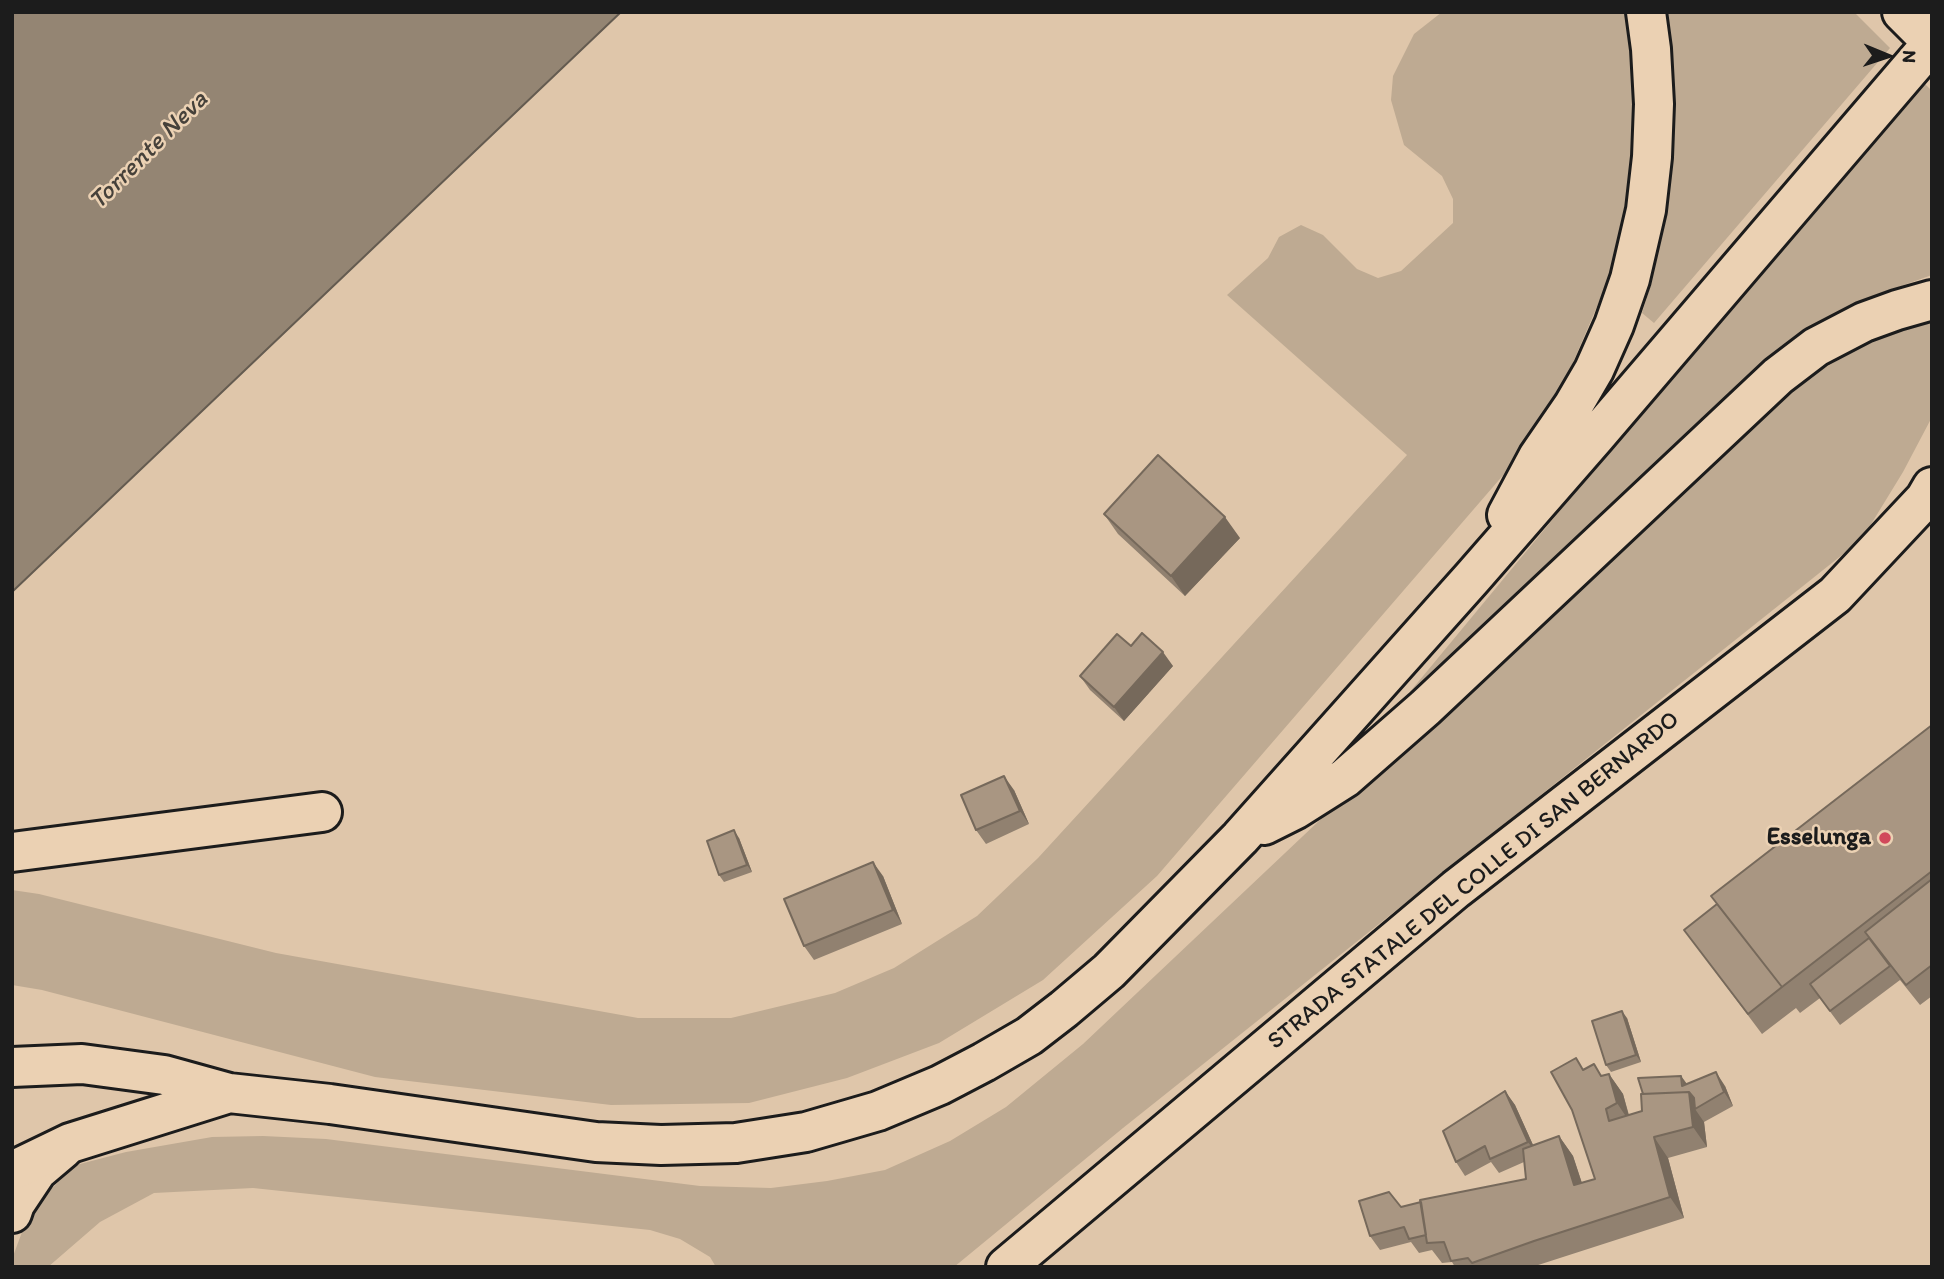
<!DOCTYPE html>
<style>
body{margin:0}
#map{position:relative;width:1944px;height:1279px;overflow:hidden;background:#dfc6aa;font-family:Itim,sans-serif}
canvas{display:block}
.frame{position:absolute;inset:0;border:14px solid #1c1c1c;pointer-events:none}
.north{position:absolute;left:1853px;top:21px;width:70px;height:70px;-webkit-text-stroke:5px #ebd1b3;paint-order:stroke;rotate:92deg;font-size:19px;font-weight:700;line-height:28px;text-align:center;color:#1c1c1c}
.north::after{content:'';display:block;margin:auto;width:24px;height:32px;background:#1c1c1c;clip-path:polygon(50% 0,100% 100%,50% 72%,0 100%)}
</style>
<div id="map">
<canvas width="1944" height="1279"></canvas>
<div class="frame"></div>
<div class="north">N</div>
</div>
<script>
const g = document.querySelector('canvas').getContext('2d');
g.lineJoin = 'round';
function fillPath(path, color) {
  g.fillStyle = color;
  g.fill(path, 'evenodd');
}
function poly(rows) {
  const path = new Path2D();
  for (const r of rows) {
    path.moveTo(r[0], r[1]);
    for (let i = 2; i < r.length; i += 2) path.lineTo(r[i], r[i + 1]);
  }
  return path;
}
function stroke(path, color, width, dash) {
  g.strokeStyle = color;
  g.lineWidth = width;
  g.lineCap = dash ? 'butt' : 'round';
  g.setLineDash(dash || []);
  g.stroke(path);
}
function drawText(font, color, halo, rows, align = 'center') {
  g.font = font + ' Itim,sans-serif';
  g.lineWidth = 5;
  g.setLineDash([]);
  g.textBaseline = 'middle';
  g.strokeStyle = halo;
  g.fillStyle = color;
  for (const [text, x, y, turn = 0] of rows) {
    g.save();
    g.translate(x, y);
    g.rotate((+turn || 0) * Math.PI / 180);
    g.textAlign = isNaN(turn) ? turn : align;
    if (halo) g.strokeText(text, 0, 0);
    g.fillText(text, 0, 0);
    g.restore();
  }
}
fillPath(poly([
 [1442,12,1628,12,1636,86,1632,197,1610,276,1566,379,1505,473,1157,876,1043,980,939,1043,847,1078,749,1103,611,1105,375,1077,42,990,12,985,12,890,39,894,276,953,638,1018,731,1018,835,993,894,968,977,916,1038,858,1407,455,1227,295,1268,258,1279,237,1301,225,1323,235,1357,269,1378,278,1401,271,1453,223,1453,199,1442,176,1404,145,1391,100,1393,76,1414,34],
 [1666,12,1854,12,1890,48,1654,323,1642,313,1651,284,1661,235,1669,174,1674,103,1672,47],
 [1924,83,1932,91,1932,275,1870,297,1830,319,1415,699,1409,693,1654,397],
 [1932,319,1932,417,1903,472,1862,539,1123,1128,954,1267,716,1267,710,1257,680,1239,650,1230,253,1188,154,1193,100,1222,48,1267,12,1267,12,1259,25,1224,48,1192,76,1165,126,1152,212,1137,263,1136,326,1139,700,1186,771,1188,827,1181,885,1170,950,1141,1006,1107,1083,1044,1358,784,1798,384,1873,339,1925,320]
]), '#beaa92');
const water = poly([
 [12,12,621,12,12,592,12,12]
]);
fillPath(water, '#948573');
stroke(water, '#645b50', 2);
const minor = poly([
 [12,852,322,812],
 [12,1213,15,1204,37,1171,63,1149]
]);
const major = poly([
 [1006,1267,1456,889,1835,595,1925,499,1932,487]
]);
const highway = poly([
 [1902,12,1932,42],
 [1507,515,1538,457,1573,406,1594,370,1614,325,1630,279,1646,210,1652,157,1654,104,1651,49,1646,12],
 [1264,825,1296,809,1345,778,1425,708,1778,376,1816,347,1864,322,1897,310,1932,300],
 [12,1067,82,1064,164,1075,229,1093,330,1104,596,1142,661,1145,736,1143,806,1132,878,1111,940,1085,984,1062,1029,1036,1064,1009,1109,971,1240,838,1472,578,1595,437,1932,43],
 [12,1171,70,1143,229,1093]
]);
stroke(minor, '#1c1c1c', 44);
stroke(major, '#1c1c1c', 44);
stroke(highway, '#1c1c1c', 44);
stroke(minor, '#ebd1b3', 38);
stroke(major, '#ebd1b3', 38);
stroke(highway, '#ebd1b3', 38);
fillPath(poly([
 [1104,514,1240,538,1185,596,1118,534],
 [1131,646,1173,666,1124,721,1090,690,1080,676],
 [1932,725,1932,996,1920,1005,1900,980,1840,1025,1820,998,1800,1013,1796,1008,1762,1034,1684,930,1717,904],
 [1014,790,1029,824,986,844,976,830],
 [739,838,752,872,724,882,719,875],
 [883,876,902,924,814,960,804,946],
 [1627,1018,1641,1062,1611,1072,1606,1065],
 [1584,1069,1602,1076,1609,1074,1623,1094,1629,1115,1642,1111,1643,1094,1681,1076,1687,1084,1725,1086,1733,1106,1704,1122,1707,1147,1668,1158,1684,1218,1532,1267,1455,1267,1452,1262,1442,1263,1432,1250,1419,1253,1411,1242,1380,1250,1370,1236,1401,1207,1526,1179,1524,1162,1499,1173,1491,1162,1465,1176,1456,1162,1505,1091,1515,1105,1533,1145,1559,1136,1573,1156,1582,1183,1595,1179]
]), '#918170');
fillPath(poly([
 [1225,517,1240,538,1185,596,1171,576],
 [1163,652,1173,666,1124,721,1114,707],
 [1004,776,1014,790,1029,824,1020,811],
 [734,830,739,838,752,872,747,865],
 [873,862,883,876,902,924,893,910],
 [1622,1011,1627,1018,1641,1062,1636,1055],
 [1716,1072,1725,1086,1733,1106,1724,1092],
 [1609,1074,1623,1094,1631,1124,1617,1103],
 [1681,1076,1691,1090,1699,1106,1695,1109,1704,1122,1707,1147,1693,1127],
 [1505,1091,1515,1105,1538,1156,1528,1142],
 [1559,1136,1573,1156,1589,1205,1574,1185],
 [1654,1137,1668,1158,1684,1218,1670,1197]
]), '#76695b');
const building = poly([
 [1158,455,1225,517,1171,576,1104,514,1158,455],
 [1142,633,1163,652,1114,707,1080,676,1117,634,1131,646,1142,633],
 [1932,725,1932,871,1782,987,1711,896,1932,725],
 [1004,776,1020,811,976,830,961,795,1004,776],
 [734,830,747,865,719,875,707,841,734,830],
 [873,862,893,910,804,946,784,899,873,862],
 [1932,879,1932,965,1906,985,1865,932,1932,879],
 [1717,904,1782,987,1748,1014,1684,930,1717,904],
 [1869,938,1890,966,1830,1011,1810,984,1869,938],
 [1622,1011,1636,1055,1606,1065,1592,1021,1622,1011],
 [1576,1058,1583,1070,1594,1064,1601,1076,1609,1074,1617,1103,1606,1109,1609,1121,1642,1111,1641,1094,1689,1092,1693,1127,1654,1137,1670,1197,1534,1241,1472,1263,1468,1258,1451,1261,1444,1242,1427,1243,1420,1200,1526,1179,1523,1149,1559,1136,1574,1185,1595,1179,1572,1110,1551,1072,1576,1058],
 [1716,1072,1724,1092,1695,1109,1694,1098,1689,1092,1643,1094,1638,1078,1681,1076,1682,1086,1716,1072],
 [1505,1091,1528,1142,1490,1159,1485,1146,1456,1162,1443,1131,1505,1091],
 [1389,1192,1401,1207,1421,1202,1426,1235,1409,1239,1404,1227,1370,1236,1359,1201,1389,1192]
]);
fillPath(building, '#a99682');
stroke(building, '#76695b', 2);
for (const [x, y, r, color] of [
 [1885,838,7,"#d1495b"]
]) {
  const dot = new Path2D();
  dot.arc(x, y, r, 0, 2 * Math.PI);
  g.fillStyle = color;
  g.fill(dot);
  stroke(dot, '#ebd1b3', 2.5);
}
drawText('bold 24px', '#1c1c1c', '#ebd1b3', [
 ["Esselunga",1871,838]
], 'right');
drawText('24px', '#1c1c1c', '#ebd1b3', [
 ["STRADA STATALE DEL COLLE DI SAN BERNARDO",1474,881,-39]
]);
drawText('italic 26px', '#46413a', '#ebd1b3', [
 ["Torrente Neva",149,151,-45]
]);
</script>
